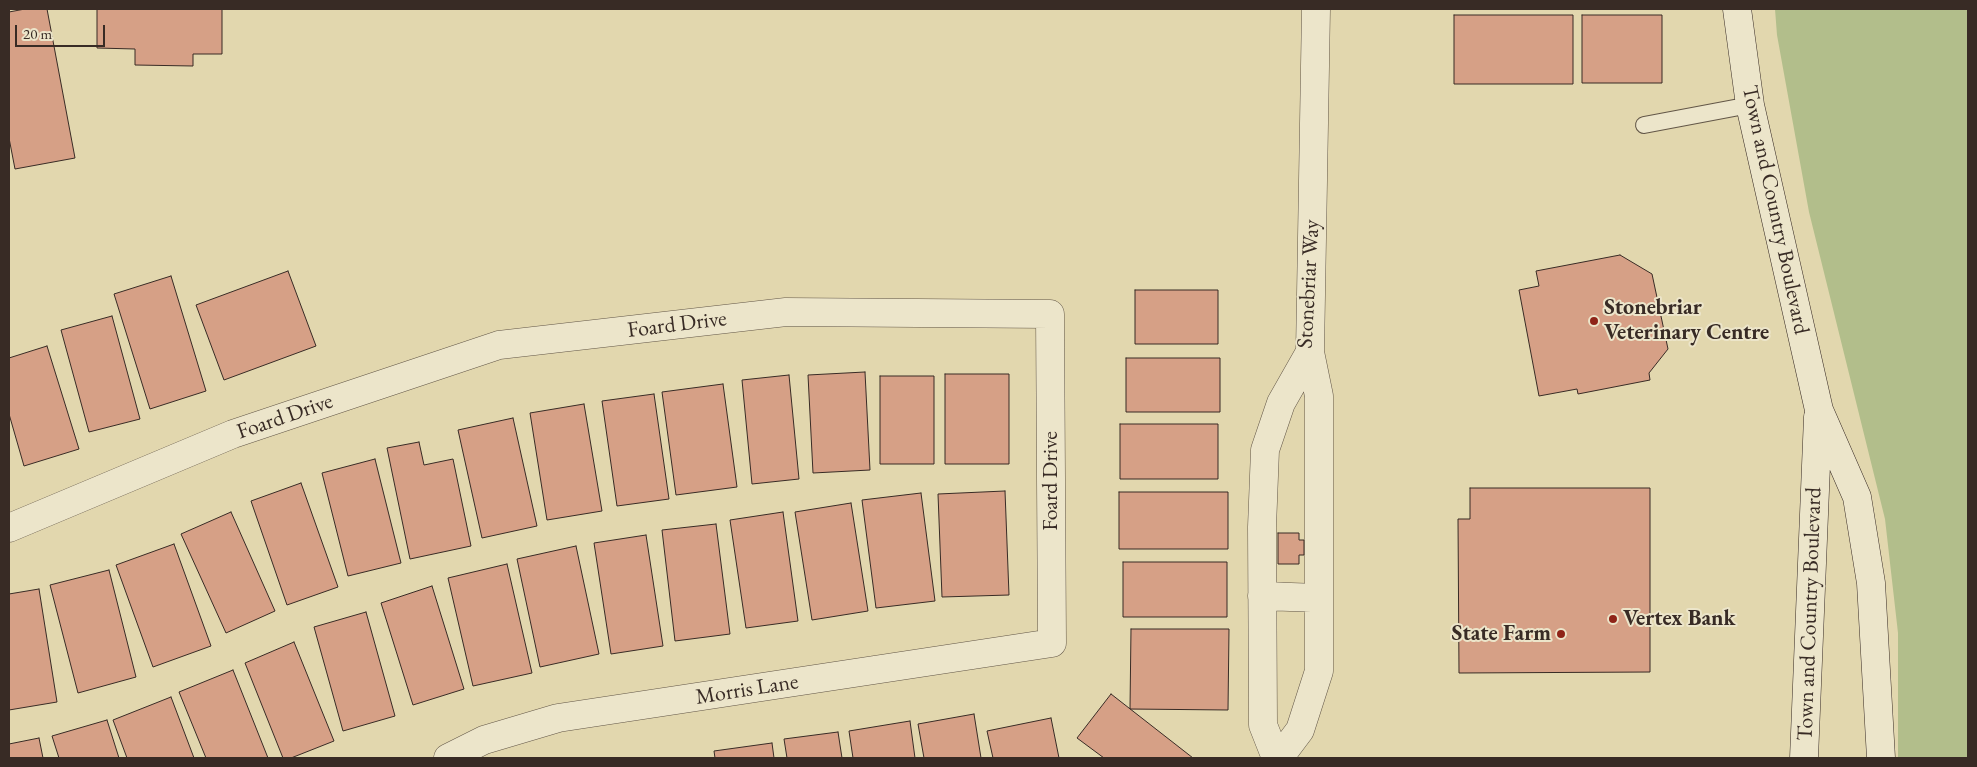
<!DOCTYPE html>
<style>
body{margin:0}
#map{position:relative;width:1977px;height:767px;overflow:hidden;background:#e2d7ae;font-family:"EB Garamond",serif}
canvas{display:block}
.frame{position:absolute;inset:0;border:10px solid #382b25;pointer-events:none}
.scale{position:absolute;left:15px;top:25px;width:90px;height:22px;box-sizing:border-box;border:2px solid #382b25;border-top:0;padding-left:6px;font-size:15px;line-height:18px;white-space:nowrap;color:#382b25;-webkit-text-stroke:4px #ece5ca;paint-order:stroke}
</style>
<div id="map">
<canvas width="1977" height="767"></canvas>
<div class="frame"></div>
<div class="scale">20 m</div>
</div>
<script>
const g = document.querySelector('canvas').getContext('2d');
g.lineJoin = 'round';
function fillPath(path, color) {
  g.fillStyle = color;
  g.fill(path, 'evenodd');
}
function poly(rows) {
  const path = new Path2D();
  for (const r of rows) {
    path.moveTo(r[0], r[1]);
    for (let i = 2; i < r.length; i += 2) path.lineTo(r[i], r[i + 1]);
  }
  return path;
}
function stroke(path, color, width, dash) {
  g.strokeStyle = color;
  g.lineWidth = width;
  g.lineCap = dash ? 'butt' : 'round';
  g.setLineDash(dash || []);
  g.stroke(path);
}
function drawText(font, color, halo, rows, align = 'center') {
  g.font = font + ' "EB Garamond",serif';
  g.lineWidth = 4;
  g.setLineDash([]);
  g.textBaseline = 'middle';
  g.strokeStyle = halo;
  g.fillStyle = color;
  for (const [text, x, y, turn = 0] of rows) {
    g.save();
    g.translate(x, y);
    g.rotate((+turn || 0) * Math.PI / 180);
    g.textAlign = isNaN(turn) ? turn : align;
    if (halo) g.strokeText(text, 0, 0);
    g.fillText(text, 0, 0);
    g.restore();
  }
}
fillPath(poly([
 [1775,9,1968,9,1968,758,1898,758,1898,633,1885,519,1809,212,1777,35]
]), '#b2be8b');
const building = poly([
 [25,9,47,9,75,158,15,169,9,138,9,12,25,9],
 [97,9,222,9,222,54,193,54,193,66,135,65,135,49,97,48,97,9],
 [1454,15,1573,15,1573,84,1454,84,1454,15],
 [1582,15,1662,15,1662,83,1582,83,1582,15],
 [1620,255,1652,274,1668,349,1649,373,1650,380,1578,394,1577,389,1539,396,1519,290,1539,286,1536,271,1620,255],
 [288,271,316,346,224,380,196,305,288,271],
 [171,276,206,391,150,409,114,294,171,276],
 [1135,290,1218,290,1218,344,1135,344,1135,290],
 [112,316,140,419,89,432,61,330,112,316],
 [47,346,79,449,24,466,9,414,9,358,47,346],
 [1126,358,1220,358,1220,412,1126,412,1126,358],
 [865,372,870,470,813,473,808,375,865,372],
 [945,374,1009,374,1009,464,945,464,945,374],
 [789,375,799,479,752,484,742,380,789,375],
 [880,376,934,376,934,464,880,464,880,376],
 [723,384,737,487,676,495,662,392,723,384],
 [654,394,669,499,617,506,602,401,654,394],
 [584,404,602,511,547,520,530,413,584,404],
 [513,418,537,526,482,538,458,430,513,418],
 [1120,424,1218,424,1218,479,1120,479,1120,424],
 [419,442,424,465,453,459,471,546,410,559,387,448,419,442],
 [375,459,401,563,348,576,322,473,375,459],
 [301,483,338,587,287,605,251,501,301,483],
 [1470,488,1650,488,1650,672,1459,673,1458,519,1470,519,1470,488],
 [1005,491,1009,595,942,597,938,494,1005,491],
 [1119,492,1228,492,1228,549,1119,549,1119,492],
 [921,493,935,601,876,608,862,500,921,493],
 [851,503,868,611,812,620,795,512,851,503],
 [231,512,275,611,226,633,181,534,231,512],
 [783,512,798,621,746,628,730,520,783,512],
 [716,524,730,634,675,641,662,530,716,524],
 [1278,533,1299,533,1299,540,1304,540,1304,555,1299,555,1299,564,1278,564,1278,533],
 [646,535,663,646,611,654,594,543,646,535],
 [174,544,211,646,153,667,116,565,174,544],
 [576,546,599,654,540,667,517,559,576,546],
 [1123,562,1227,562,1227,617,1123,617,1123,562],
 [507,564,532,673,473,686,448,578,507,564],
 [109,570,136,677,78,693,50,585,109,570],
 [432,586,464,689,413,705,381,603,432,586],
 [39,589,57,702,9,710,9,594,39,589],
 [366,612,395,716,343,731,314,627,366,612],
 [1131,629,1229,629,1228,710,1130,709,1131,629],
 [294,642,334,741,291,758,283,758,245,663,294,642],
 [233,670,268,758,206,758,179,692,233,670],
 [1111,694,1193,758,1104,758,1077,738,1111,694],
 [171,697,194,758,127,758,113,720,171,697],
 [974,714,981,758,924,758,918,724,974,714],
 [1051,718,1059,758,993,758,987,731,1051,718],
 [107,720,119,758,59,758,52,736,107,720],
 [910,721,915,758,853,758,849,731,910,721],
 [838,732,842,758,787,758,784,739,838,732],
 [39,738,43,758,9,758,9,744,39,738],
 [772,743,774,758,715,758,714,751,772,743]
]);
fillPath(building, '#d6a086');
stroke(building, '#382b25', 1);
const lane = poly([
 [1644,125,1750,105]
]);
const street = poly([
 [9,528,233,434,499,345,786,312,1050,314,1052,643,558,718,484,740,448,758],
 [1262,596,1319,598],
 [1276,758,1263,725,1262,527,1265,450,1281,403,1310,352,1316,9],
 [1279,758,1300,730,1319,671,1319,396,1310,352]
]);
const secondary = poly([
 [1737,9,1750,105,1819,410,1857,497,1871,583,1881,758],
 [1804,758,1818,417]
]);
stroke(lane, '#625647', 18);
stroke(street, '#625647', 29);
stroke(secondary, '#382b25', 29);
stroke(lane, '#ece5ca', 16);
stroke(street, '#ece5ca', 28);
stroke(secondary, '#ece5ca', 28);
for (const [x, y, r, color] of [
 [1594,321,5,"#8f2418"],
 [1613,619,5,"#8f2418"],
 [1561,634,5,"#8f2418"]
]) {
  const dot = new Path2D();
  dot.arc(x, y, r, 0, 2 * Math.PI);
  g.fillStyle = color;
  g.fill(dot);
  stroke(dot, '#ece5ca', 2);
}
drawText('22px', '#382b25', '#ece5ca', [
 ["Town and Country Boulevard",1775,210,78],
 ["Stonebriar Way",1309,284,-87],
 ["Foard Drive",677,325,-7],
 ["Foard Drive",285,417,-19],
 ["Foard Drive",1051,481,-90],
 ["Town and Country Boulevard",1810,614,-88],
 ["Morris Lane",747,690,-9]
]);
drawText('bold 22px', '#382b25', '#ece5ca', [
 ["Stonebriar",1604,308],
 ["Veterinary Centre",1604,333],
 ["Vertex Bank",1623,619],
 ["State Farm",1551,634,"right"]
], 'left');
</script>
